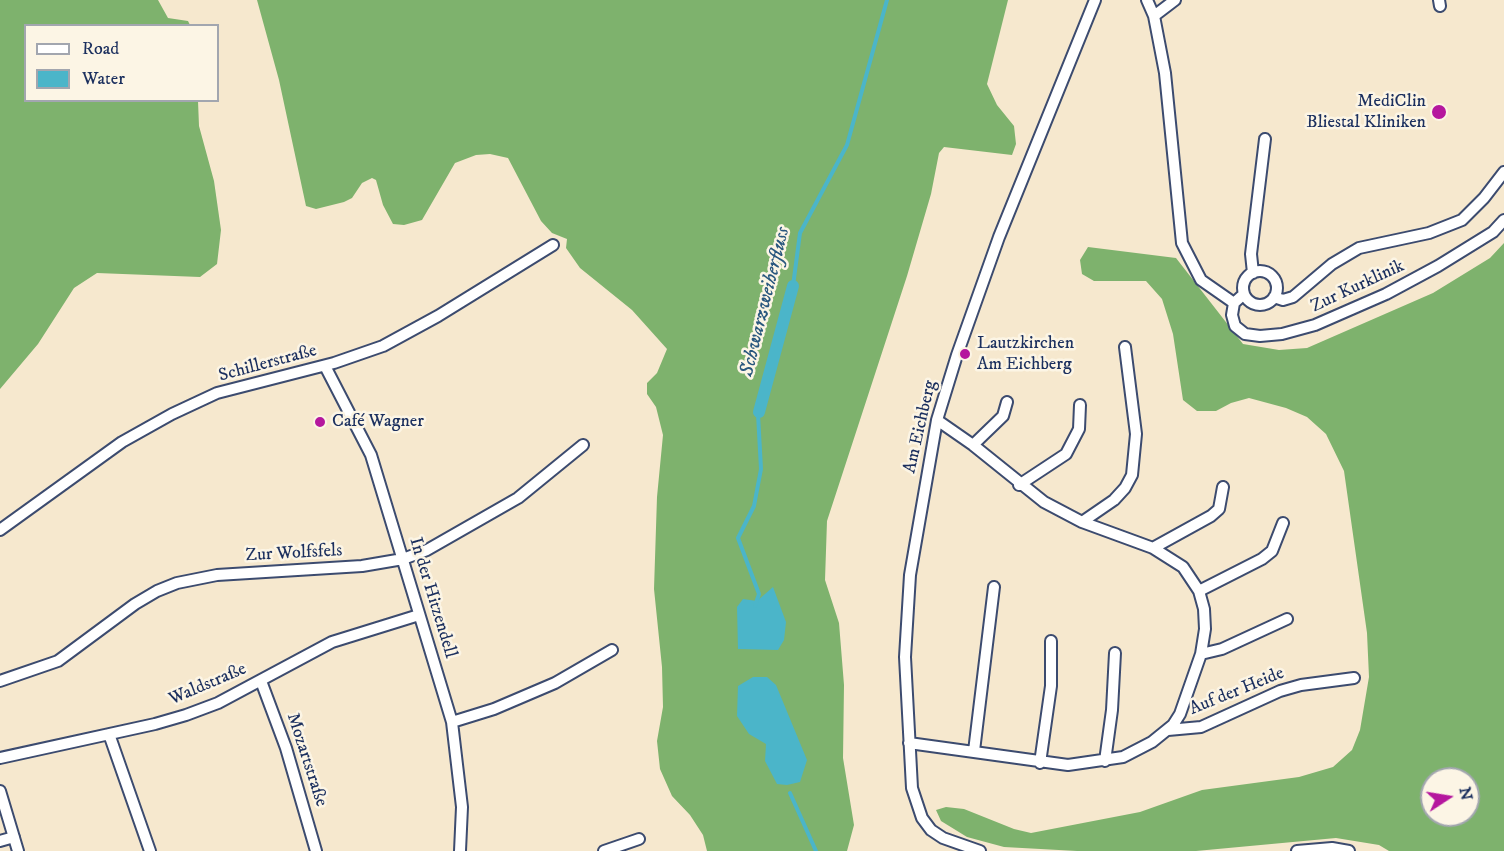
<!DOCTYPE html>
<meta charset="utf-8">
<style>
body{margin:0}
#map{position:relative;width:1504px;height:851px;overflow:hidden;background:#f6e8ce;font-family:"IM FELL DW Pica",serif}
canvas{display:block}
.legend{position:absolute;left:24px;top:24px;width:195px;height:78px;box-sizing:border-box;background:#fcf5e5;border:2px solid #a2a6af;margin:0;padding:8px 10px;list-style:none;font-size:18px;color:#1b2f5e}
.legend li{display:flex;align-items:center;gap:12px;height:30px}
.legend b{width:30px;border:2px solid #a2a6af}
.north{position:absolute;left:1420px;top:767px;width:60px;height:60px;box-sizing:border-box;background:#fcf5e5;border:2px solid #a2a6af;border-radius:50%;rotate:78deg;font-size:16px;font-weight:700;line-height:24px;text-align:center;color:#1b2f5e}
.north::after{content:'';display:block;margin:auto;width:21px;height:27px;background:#b5179e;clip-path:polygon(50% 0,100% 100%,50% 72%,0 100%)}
</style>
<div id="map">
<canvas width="1504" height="851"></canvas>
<ul class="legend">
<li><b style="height:8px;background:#fff"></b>Road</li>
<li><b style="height:16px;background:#4bb5c9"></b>Water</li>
</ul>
<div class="north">N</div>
</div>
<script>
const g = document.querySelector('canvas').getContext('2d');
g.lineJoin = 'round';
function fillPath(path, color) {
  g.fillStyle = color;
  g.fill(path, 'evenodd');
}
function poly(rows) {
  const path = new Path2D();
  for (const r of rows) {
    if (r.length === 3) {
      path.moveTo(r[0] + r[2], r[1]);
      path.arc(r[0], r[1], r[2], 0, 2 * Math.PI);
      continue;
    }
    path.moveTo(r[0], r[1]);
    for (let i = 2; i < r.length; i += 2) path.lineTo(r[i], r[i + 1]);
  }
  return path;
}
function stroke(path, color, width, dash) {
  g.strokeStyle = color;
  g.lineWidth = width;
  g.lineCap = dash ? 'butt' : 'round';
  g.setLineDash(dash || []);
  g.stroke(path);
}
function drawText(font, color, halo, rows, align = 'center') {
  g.font = font + ' "IM FELL DW Pica",serif';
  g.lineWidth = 5;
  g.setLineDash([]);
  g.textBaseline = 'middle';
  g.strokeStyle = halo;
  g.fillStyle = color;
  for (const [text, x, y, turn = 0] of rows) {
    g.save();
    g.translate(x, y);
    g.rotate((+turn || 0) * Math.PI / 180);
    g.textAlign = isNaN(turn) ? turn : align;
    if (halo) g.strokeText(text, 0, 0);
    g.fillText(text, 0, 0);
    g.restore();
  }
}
fillPath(poly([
 [0,0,158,0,168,18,188,21,190,25,26,26,26,100,198,101,199,126,214,181,221,230,217,264,200,277,97,273,74,288,38,344,0,389],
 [257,0,1008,0,987,84,997,105,1014,126,1016,144,1012,155,944,147,939,153,931,194,907,276,827,521,825,580,839,623,844,685,843,758,854,825,847,851,707,851,703,835,690,815,672,796,660,769,657,741,663,707,662,667,654,589,657,497,663,435,656,407,647,394,647,383,657,373,667,349,632,310,580,268,566,248,567,239,552,233,541,221,508,158,490,154,476,155,455,163,422,220,404,225,393,224,383,205,376,180,372,178,362,183,352,198,344,202,316,209,306,206,279,80],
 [1504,243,1504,851,1389,851,1379,845,1336,838,1196,851,1077,851,1004,847,967,837,941,821,936,810,946,807,964,809,1014,829,1031,833,1140,812,1202,790,1299,777,1333,767,1352,750,1360,730,1369,677,1367,633,1344,471,1326,434,1307,417,1286,408,1249,398,1231,403,1216,411,1197,411,1183,400,1173,334,1162,299,1146,281,1094,281,1082,274,1080,260,1088,247,1176,258,1243,344,1279,350,1307,348,1433,293,1490,258],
 [1432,779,1468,779,1468,815,1432,815]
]), '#7eb26d');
fillPath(poly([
 [773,587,786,622,784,640,778,650,738,649,737,607,743,599,757,601],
 [753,677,767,677,776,685,807,760,800,782,787,785,777,784,765,761,766,744,749,734,737,716,738,686]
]), '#4bb5c9');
stroke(poly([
 [793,286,800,233,847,145,887,0],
 [755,606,759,594,738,538,754,506,761,469,758,414],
 [790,793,816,851]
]), '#4bb5c9', 4);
stroke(poly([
 [759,412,793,286]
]), '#4bb5c9', 12);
const minor = poly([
 [1147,0,1154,16,1165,73,1182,243,1201,280,1234,303],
 [1439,0,1440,6],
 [1154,16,1175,0],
 [1260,288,17],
 [1253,273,1251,254,1265,139],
 [1244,294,1234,303,1232,315,1235,326,1245,334,1260,336,1282,334,1315,325,1386,294,1438,266,1493,232,1504,220],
 [1274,297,1283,300,1293,297,1332,264,1359,248,1429,233,1462,220,1484,198,1504,172],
 [325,366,371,455,452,722,462,807,460,851],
 [973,445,1003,416,1007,402],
 [1019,485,1066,454,1079,429,1080,405],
 [1082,522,1114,500,1125,488,1132,475,1136,434,1125,347],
 [0,530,122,442,172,414,217,393,334,363,383,346,438,316,553,245],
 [1153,548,1211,516,1219,509,1223,487],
 [1199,591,1262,559,1272,551,1283,523],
 [1201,654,1222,649,1287,619],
 [0,681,58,661,135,604,157,591,177,583,217,575,362,566,403,559,427,550,518,498,583,445],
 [261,681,286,748,316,851],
 [452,722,494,709,555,683,612,650],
 [1168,730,1201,727,1280,691,1301,685,1354,678],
 [109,734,150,851],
 [909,743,1068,765,1123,757,1152,742,1173,725,1180,714,1201,654,1205,629,1204,609,1199,591,1183,567,1153,548,1082,522,1044,502,973,445,937,420],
 [974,751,994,587],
 [0,758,155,724,186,715,218,703,332,642,419,615],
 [1105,761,1112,710,1115,653],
 [1040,763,1051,686,1051,641],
 [0,791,18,851],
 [0,841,14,837],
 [604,851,639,839],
 [980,851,943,838,931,830,922,818,912,788,905,657,910,575,937,420,957,355,999,237,1095,0],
 [1297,851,1332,848,1349,851]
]);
stroke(minor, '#3c4b6f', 14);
stroke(minor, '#fff', 10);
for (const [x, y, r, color] of [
 [1439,112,8,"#b5179e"],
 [965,354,6,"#b5179e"],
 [320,422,6,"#b5179e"]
]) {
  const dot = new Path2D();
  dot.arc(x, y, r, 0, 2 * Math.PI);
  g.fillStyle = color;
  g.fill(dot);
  stroke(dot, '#fcf5e5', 2);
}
drawText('18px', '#1b2f5e', '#fcf5e5', [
 ["MediClin",1426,102,"right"],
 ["Bliestal Kliniken",1426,123,"right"],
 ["Lautzkirchen",977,344],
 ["Am Eichberg",977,365],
 ["Café Wagner",332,422]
], 'left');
drawText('18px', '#1b2f5e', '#fcf5e5', [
 ["Zur Kurklinik",1358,287,-25],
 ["Schillerstraße",268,364,-15],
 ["Am Eichberg",921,427,-77],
 ["Zur Wolfsfels",294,554,-3],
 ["In der Hitzendell",432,598,73],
 ["Waldstraße",208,685,-23],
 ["Auf der Heide",1237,692,-22],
 ["Mozartstraße",306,760,72]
]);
drawText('italic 20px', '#29577e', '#fcf5e5', [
 ["Schwarzweiherfluss",766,302,-76]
]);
</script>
